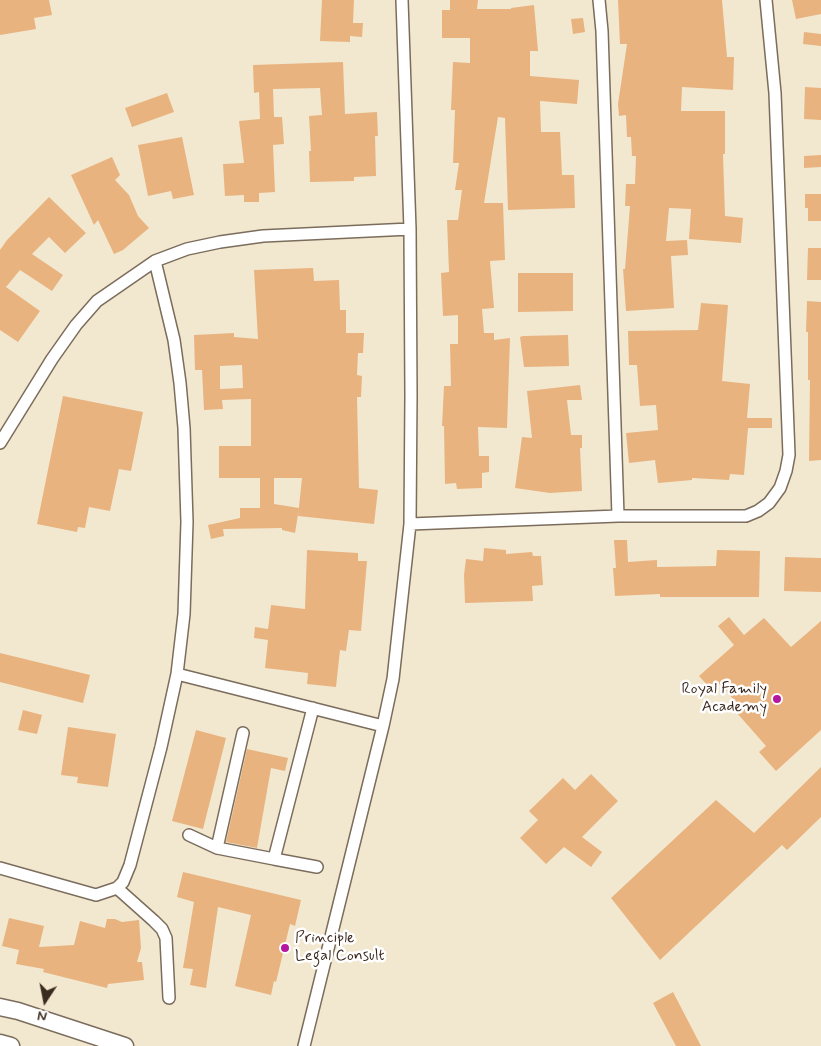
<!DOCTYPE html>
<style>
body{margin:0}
#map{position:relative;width:821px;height:1046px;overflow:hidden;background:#f2e8d0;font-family:Mynerve,sans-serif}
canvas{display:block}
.north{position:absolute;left:20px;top:976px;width:50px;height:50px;-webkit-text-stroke:4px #fff;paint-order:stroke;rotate:191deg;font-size:14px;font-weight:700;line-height:20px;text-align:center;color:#3b2a1e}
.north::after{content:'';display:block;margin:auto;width:18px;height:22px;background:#3b2a1e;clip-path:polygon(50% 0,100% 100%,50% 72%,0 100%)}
</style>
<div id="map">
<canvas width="821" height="1046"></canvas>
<div class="north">N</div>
</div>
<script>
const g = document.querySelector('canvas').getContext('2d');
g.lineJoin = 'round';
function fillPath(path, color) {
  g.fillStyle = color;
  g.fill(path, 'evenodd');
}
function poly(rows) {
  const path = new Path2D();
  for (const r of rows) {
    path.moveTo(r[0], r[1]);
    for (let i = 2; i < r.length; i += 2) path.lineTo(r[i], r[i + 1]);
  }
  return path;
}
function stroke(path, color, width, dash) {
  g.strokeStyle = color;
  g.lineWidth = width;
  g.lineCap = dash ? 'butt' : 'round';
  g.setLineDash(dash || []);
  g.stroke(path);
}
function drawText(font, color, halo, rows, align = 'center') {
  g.font = font + ' Mynerve,sans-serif';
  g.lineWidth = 5;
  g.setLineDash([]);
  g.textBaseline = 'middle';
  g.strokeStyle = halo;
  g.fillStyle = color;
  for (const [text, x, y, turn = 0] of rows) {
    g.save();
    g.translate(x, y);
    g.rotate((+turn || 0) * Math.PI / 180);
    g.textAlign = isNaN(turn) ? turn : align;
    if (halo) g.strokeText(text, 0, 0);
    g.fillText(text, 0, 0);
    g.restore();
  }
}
fillPath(poly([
 [0,0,49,0,52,15,34,18,36,29,0,35],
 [322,0,354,0,353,23,363,23,362,37,350,36,350,42,320,41],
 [450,0,478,0,477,9,511,9,511,8,534,5,538,51,530,51,530,76,579,80,577,104,540,101,541,132,560,132,562,175,574,175,575,208,508,210,505,118,498,117,484,203,503,203,505,260,490,261,494,308,482,309,484,333,494,333,494,340,510,338,507,428,478,427,479,456,489,456,489,472,482,473,482,488,457,489,456,483,445,484,444,426,442,426,444,386,451,386,450,344,458,344,458,315,443,316,441,273,449,272,447,220,458,220,462,190,455,190,459,163,453,163,455,110,451,110,453,62,470,63,470,38,442,38,442,10,450,10],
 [618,0,722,0,727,57,734,57,733,90,682,87,681,111,725,111,725,154,723,154,725,216,743,218,741,243,689,239,691,209,669,208,666,241,687,240,688,255,671,256,674,308,626,311,623,269,625,269,630,206,625,206,626,184,635,184,636,156,632,156,631,137,627,137,626,115,619,116,618,104,627,44,620,44],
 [792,0,821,0,821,14,796,19],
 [583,18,585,32,573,34,571,19],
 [804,32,821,34,821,46,803,44],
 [343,62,345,114,377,112,378,136,375,136,376,176,354,177,354,181,310,182,309,151,311,151,309,116,322,115,320,88,273,89,274,117,282,117,284,144,273,145,275,192,259,193,259,202,244,202,244,195,225,196,223,164,244,163,239,121,260,119,259,92,254,93,253,65],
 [805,87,821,88,821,120,804,119],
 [167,93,174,112,132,127,125,108],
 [182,137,194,195,173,199,171,191,148,196,138,145],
 [821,155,821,167,804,168,804,156],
 [112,157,120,175,115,180,129,195,138,216,149,228,123,250,114,254,98,220,94,225,71,175],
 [805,194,821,194,821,221,808,221,808,208,805,208],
 [49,197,86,233,65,253,49,237,32,254,63,275,52,291,20,270,6,287,40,311,18,342,0,330,0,250,7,240],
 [808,248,821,248,821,280,807,280],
 [313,268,314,281,339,280,340,310,346,310,346,333,364,333,363,353,358,353,357,375,362,376,361,397,357,397,359,488,378,490,374,524,298,516,302,478,274,478,274,504,299,508,295,533,282,530,282,528,223,529,224,536,211,539,208,525,240,518,240,508,260,508,260,478,219,478,219,446,251,446,251,399,222,400,223,409,204,410,202,370,195,370,194,335,234,333,234,337,258,339,254,270],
 [242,365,243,388,220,389,220,366],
 [518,273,573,273,573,311,518,312],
 [807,301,821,302,821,460,809,461,810,380,808,380,808,332,806,332],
 [701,303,728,305,722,381,750,384,747,418,772,418,772,428,748,428,744,475,730,474,729,480,692,478,692,480,658,483,655,460,629,463,626,433,658,430,656,405,640,406,637,365,629,365,628,331,698,330],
 [568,335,569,366,524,367,520,337,523,336],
 [580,385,582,400,567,400,571,435,582,435,582,448,580,448,582,491,550,493,515,488,522,437,532,438,527,391],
 [63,396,143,412,131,471,119,469,110,511,89,507,85,528,78,527,77,532,37,524],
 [614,540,627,540,628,562,657,560,657,567,716,566,717,550,760,551,759,597,660,597,660,594,615,596,613,568,616,568],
 [484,548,506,550,506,554,532,552,533,556,541,556,543,585,532,586,533,601,465,603,464,575,466,559,483,561],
 [307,550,358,553,358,561,367,561,361,631,349,630,346,651,340,650,336,687,307,684,308,673,265,668,268,640,254,638,255,627,268,629,271,605,305,609],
 [785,557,821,558,821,592,784,591],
 [729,617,744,635,764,618,791,647,821,621,821,730,776,771,759,752,766,746,737,713,742,709,718,682,710,688,699,676,734,645,718,626],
 [0,653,90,675,83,703,0,682],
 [23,710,42,715,37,734,18,730],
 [68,727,116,734,108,787,77,783,78,777,61,775],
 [196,730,226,738,203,829,172,821],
 [247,749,288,758,285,771,271,768,257,848,226,842],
 [821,767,821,817,787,850,782,845,660,960,611,898,716,800,754,833],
 [591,774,618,801,582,837,602,852,591,867,564,847,546,864,520,838,538,820,529,811,563,778,575,790],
 [183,872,301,900,295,926,290,924,276,982,274,981,271,995,235,986,251,915,218,907,206,988,190,985,193,969,183,968,194,902,177,897],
 [9,918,44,926,39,947,74,945,80,921,105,928,107,919,115,919,122,922,139,920,141,948,137,962,142,962,144,980,108,984,107,988,43,972,44,969,16,964,19,950,2,946],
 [673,992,701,1046,676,1046,653,1003]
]), '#e8b37f');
const street = poly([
 [599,0,602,31,618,516],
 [0,443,52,359,76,325,97,301,155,261,187,249,220,242,263,236,410,229],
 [410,524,618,516,746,516,758,511,769,503,780,488,786,471,789,455,775,93,766,0],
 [177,674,383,726],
 [313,708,274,859,317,867],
 [189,835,217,848,274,859],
 [217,848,243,733],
 [0,868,96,895,117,888,123,882,130,865,161,747,177,674,184,614,187,522,184,428,180,383,174,340,155,261],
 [117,888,154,921,162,929,166,938,169,998],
 [304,1046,383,726,393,679,410,524,411,395,410,229,402,0]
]);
const secondary = poly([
 [0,1007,18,1011,125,1046],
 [0,1043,11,1046]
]);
stroke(street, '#7b6c5c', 14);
stroke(secondary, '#7b6c5c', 19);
stroke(street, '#fff', 11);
stroke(secondary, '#fff', 16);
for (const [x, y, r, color] of [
 [777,699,5,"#b5179e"],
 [285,948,5,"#b5179e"]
]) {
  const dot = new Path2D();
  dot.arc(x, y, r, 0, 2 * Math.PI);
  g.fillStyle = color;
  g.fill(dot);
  stroke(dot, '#fff', 2);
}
drawText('16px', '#3b2a1e', '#fff', [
 ["Royal Family",767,690],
 ["Academy",767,708],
 ["Principle",295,939,"left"],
 ["Legal Consult",295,957,"left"]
], 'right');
</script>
